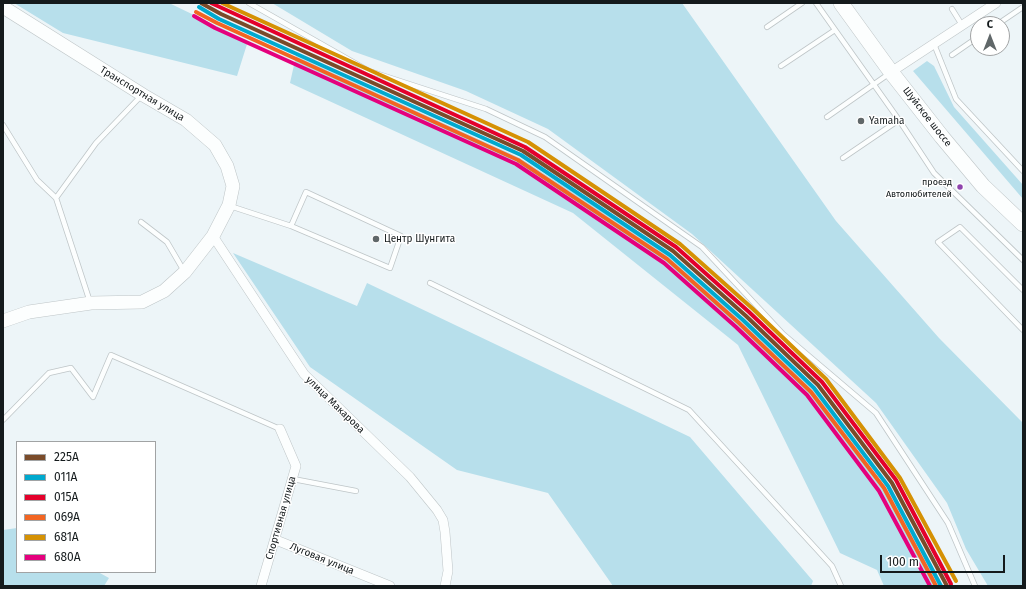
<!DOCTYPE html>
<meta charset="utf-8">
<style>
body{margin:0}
#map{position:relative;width:1026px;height:589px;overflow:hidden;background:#edf5f8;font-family:"Fira Sans",sans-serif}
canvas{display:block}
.frame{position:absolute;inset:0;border:4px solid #141a1c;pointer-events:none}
.legend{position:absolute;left:16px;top:441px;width:140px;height:132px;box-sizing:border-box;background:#fff;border:1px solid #a1a3a4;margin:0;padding:5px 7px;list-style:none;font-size:12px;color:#141a1c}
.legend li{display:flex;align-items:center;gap:8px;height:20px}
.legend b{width:20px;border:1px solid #a1a3a4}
.north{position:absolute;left:970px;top:16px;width:40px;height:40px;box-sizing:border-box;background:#fff;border:1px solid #a1a3a4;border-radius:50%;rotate:0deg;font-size:11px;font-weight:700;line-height:16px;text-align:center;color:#141a1c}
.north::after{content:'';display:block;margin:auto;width:14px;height:18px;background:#606769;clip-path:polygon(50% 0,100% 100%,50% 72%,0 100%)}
.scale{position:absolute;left:880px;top:555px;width:125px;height:18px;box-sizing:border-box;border:2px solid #141a1c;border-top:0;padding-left:5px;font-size:12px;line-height:14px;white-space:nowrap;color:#141a1c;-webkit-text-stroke:3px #fff;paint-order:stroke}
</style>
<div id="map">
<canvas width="1026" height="589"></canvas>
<div class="frame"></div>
<ul class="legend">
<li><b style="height:5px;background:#7a4b2a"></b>225А</li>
<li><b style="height:5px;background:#00a9ce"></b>011А</li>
<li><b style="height:5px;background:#e4002b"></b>015А</li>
<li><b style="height:5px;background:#f26522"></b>069А</li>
<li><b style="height:5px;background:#d59104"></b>681А</li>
<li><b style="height:5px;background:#e5007d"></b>680А</li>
</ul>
<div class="north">С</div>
<div class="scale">100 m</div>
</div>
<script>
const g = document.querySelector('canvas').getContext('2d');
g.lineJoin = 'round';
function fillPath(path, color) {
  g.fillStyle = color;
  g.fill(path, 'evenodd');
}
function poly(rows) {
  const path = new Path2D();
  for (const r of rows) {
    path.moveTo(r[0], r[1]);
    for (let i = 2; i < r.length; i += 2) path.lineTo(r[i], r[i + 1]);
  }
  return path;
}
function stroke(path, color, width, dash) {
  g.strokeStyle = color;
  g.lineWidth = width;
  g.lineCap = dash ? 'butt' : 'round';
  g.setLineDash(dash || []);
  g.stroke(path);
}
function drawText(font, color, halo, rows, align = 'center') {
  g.font = font + ' "Fira Sans",sans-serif';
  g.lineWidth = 3;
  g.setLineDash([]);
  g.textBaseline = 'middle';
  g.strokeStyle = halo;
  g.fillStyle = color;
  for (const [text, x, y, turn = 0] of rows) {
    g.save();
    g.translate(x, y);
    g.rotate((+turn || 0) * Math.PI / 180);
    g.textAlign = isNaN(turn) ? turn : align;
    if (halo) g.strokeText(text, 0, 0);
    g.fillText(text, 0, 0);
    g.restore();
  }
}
fillPath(poly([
 [14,3,169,3,248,41,237,76,63,33],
 [272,3,682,3,836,221,939,338,1023,423,1023,586,988,586,966,549,947,503,876,403,692,234,548,129,466,91,352,51],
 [296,56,520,158,668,254,763,341,815,392,887,489,941,586,884,586,877,570,840,553,738,345,573,213,290,83],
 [927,61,934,66,954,107,1023,185,1023,199,913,71],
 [233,253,357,306,367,283,690,437,813,581,811,586,613,586,548,493,457,470,310,367],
 [17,528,17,572,98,572,109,578,104,586,3,586,3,530]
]), '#b7dfeb');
const service = poly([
 [249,3,369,71,486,109,545,137,702,247,783,334,876,413,948,523,975,586],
 [816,3,899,120,934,173,1023,260],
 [952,9,962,25],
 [998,24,1023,7],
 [767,27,802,3],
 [934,44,956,99,1023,171],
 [952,55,978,37],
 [781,66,835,30],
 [827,117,890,73],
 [3,125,37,180,56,198],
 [843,158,899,120],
 [230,206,291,226,390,268,401,236,306,192,291,226],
 [141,222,167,242,184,271],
 [430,283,689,410,832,566,841,586],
 [1023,290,960,227,938,242,1023,330],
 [90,302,56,198,96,143,141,96],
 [3,420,49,373,71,368,93,397,111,355,280,429],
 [293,479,356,491]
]);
const minor = poly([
 [891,72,996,3],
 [213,236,304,374,410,477,437,510,443,520,445,532,448,571,445,586],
 [276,540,390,586],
 [261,586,296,466,280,429]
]);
const secondary = poly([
 [3,7,143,95,186,120,215,145,227,166,233,186,229,205,213,236,185,272,164,291,142,302,91,303,29,312,3,321]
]);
const primary = poly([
 [841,3,891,72,942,137,983,186,1023,224]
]);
stroke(service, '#bec5c7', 6);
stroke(minor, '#bec5c7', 10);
stroke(secondary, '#bec5c7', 14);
stroke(primary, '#bec5c7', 16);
stroke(service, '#fcfefe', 4.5);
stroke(minor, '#fcfefe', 9);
stroke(secondary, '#fcfefe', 13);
stroke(primary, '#fcfefe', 15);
stroke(poly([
 [201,3,221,14,523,151,673,251,746,316,818,385,892,483,947,586]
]), '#7a4b2a', 4);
stroke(poly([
 [199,7,219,19,521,155,670,255,743,320,814,388,888,486,941,586]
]), '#00a9ce', 4);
stroke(poly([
 [211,3,525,147,676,247,749,312,822,382,896,480,951,584]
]), '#e4002b', 4);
stroke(poly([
 [196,12,217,23,518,160,667,259,739,323,811,392,884,488,936,586]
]), '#f26522', 4);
stroke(poly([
 [222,3,528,142,680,244,753,309,826,379,900,478,956,581]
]), '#d59104', 4);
stroke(poly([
 [194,16,215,28,516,164,664,263,736,327,807,395,879,491,930,586]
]), '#e5007d', 4);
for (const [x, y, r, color] of [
 [861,121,4,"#606769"],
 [960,187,3.5,"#8e44ad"],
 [376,239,4,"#606769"]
]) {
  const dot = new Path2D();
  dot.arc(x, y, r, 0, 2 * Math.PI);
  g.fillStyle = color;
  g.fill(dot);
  stroke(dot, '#fff', 1.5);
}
drawText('9px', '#141a1c', '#fff', [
 ["проезд",952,182],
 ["Автолюбителей",952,194]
], 'right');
drawText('10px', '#141a1c', '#fff', [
 ["Транспортная улица",142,94,31],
 ["Шуйское шоссе",927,117,52],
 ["улица Макарова",335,405,44],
 ["Спортивная улица",281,518,-74],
 ["Луговая улица",322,559,22]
]);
drawText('10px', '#141a1c', '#fff', [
 ["Yamaha",869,121],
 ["Центр Шунгита",384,239]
], 'left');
</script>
